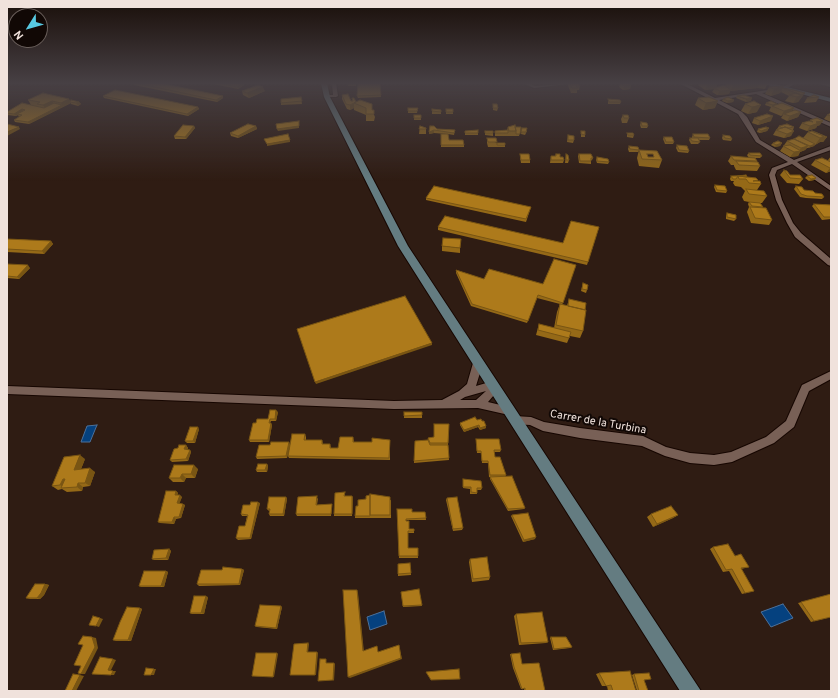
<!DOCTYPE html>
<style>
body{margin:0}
#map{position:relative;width:838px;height:698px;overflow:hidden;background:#2f1c13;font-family:Overpass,sans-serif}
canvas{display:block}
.frame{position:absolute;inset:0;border:8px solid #f0e2dc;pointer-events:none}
.north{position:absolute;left:8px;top:8px;width:40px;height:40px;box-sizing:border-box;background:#110805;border:1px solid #6a5f5b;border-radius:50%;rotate:233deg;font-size:11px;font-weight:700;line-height:16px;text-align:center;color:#f0e2dc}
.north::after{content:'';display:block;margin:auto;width:14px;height:18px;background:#57c9e2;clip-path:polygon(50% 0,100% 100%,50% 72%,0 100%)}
</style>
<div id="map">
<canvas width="838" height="698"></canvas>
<div class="frame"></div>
<div class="north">N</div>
</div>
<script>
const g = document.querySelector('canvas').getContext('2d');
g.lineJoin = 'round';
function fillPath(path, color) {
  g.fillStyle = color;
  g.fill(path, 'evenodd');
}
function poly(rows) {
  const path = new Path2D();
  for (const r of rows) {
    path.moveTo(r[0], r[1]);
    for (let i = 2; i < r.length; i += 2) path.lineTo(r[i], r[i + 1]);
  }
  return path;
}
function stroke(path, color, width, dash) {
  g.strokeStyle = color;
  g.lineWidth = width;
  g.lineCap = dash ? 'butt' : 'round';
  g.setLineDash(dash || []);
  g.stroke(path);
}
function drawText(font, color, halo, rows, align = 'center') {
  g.font = font + ' Overpass,sans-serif';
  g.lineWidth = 4;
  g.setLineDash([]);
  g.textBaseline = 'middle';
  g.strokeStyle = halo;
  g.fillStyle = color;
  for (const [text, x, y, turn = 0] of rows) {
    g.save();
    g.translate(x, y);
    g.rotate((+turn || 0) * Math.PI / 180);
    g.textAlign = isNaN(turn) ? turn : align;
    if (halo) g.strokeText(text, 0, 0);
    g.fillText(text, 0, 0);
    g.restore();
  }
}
const water = poly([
 [97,425,90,442,81,442,87,426,97,425],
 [783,604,793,618,771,627,761,612,783,604],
 [384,611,387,624,370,630,367,617,384,611]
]);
fillPath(water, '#05417f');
stroke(water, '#4c719b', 1);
const street = poly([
 [332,83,336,83,338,96,336,97,325,97,325,95,333,95,332,83],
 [523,83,529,83,535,86,576,83,534,88,523,83],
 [679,83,685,83,715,98,781,88,790,83,796,83,784,90,762,93,831,123,831,127,829,126,756,94,719,100,742,112,747,117,760,140,794,160,831,146,831,150,797,162,831,186,831,191,792,164,777,170,775,175,782,200,793,223,801,233,831,259,831,266,828,265,795,237,787,223,776,200,769,175,772,168,788,162,756,142,738,114,679,83],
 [820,83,831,84,831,87,820,84,820,83],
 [478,359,481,360,483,363,476,386,493,381,496,382,498,385,494,395,488,402,513,408,514,411,513,414,509,415,478,408,394,409,7,394,7,386,394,401,442,400,459,391,467,384,473,363,475,360,478,359],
 [486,391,476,400,460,400,465,397,486,391],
 [831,371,831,379,809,391,794,427,774,443,732,462,714,465,690,463,665,456,642,446,580,438,543,431,530,425,515,424,511,423,510,420,511,417,515,416,531,417,544,422,580,428,643,436,666,447,690,453,714,455,731,452,766,437,786,421,802,385,831,371]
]);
const secondary = poly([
 [321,83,327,83,330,97,408,246,701,691,680,691,398,246,324,97,321,83],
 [760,83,771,83,831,98,831,102,760,83]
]);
stroke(street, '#160601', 2);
stroke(secondary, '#160601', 2);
fillPath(street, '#786056');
fillPath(secondary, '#647c81');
fillPath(poly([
 [133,83,160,83,223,96,223,98,217,102,134,85],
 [208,83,243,83,244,85,238,89],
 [348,83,356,83,356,86,348,86],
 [380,83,381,97,358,98,357,96],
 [568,83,578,83,580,86,579,90,577,90,577,93,571,93,568,86],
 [620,83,629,83,631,85,630,89,623,90,619,87],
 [687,83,718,83,716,88,725,86,726,83,768,83,765,89,757,88,730,91,729,94,717,95,712,92,714,89,705,90,698,85,699,83,690,85],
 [784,86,780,93,771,96,765,94,769,87],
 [783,88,805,93,798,102,793,103,785,101,789,96,781,92],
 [242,91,265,91,249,98,243,95],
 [342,95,351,101,352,101,352,98,356,102,372,104,372,110,375,117,374,121,366,121,366,115,354,110,354,108,350,110,347,109,342,99],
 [103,96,198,107,199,109,188,116,104,98],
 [737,96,751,101,746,102,736,98],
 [301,97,302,104,281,105,281,103],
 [819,97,816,102,804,103,807,98],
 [698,98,715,108,703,110,695,105],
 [69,99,70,101,79,102,81,104,78,106,71,104,71,103,29,124,15,122,14,120,19,117,18,115,16,116,7,115,7,112,31,105,28,100],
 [608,99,621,102,620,104,608,104],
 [723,99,734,100,733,102,727,103,722,101],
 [754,101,757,112,748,114,741,111,745,104],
 [766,103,794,108,792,111,801,112,798,117,787,121,781,118,783,115,781,116,769,111,771,107,765,105],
 [493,104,498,108,497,111,493,110],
 [418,108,417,113,408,113,408,111],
 [432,109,441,110,441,114,432,114],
 [446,109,453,109,453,114,446,114],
 [831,114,831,122,824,119,827,115],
 [414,115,421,115,421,120,414,120],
 [623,115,629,118,627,123,622,123,621,119],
 [754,118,771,121,758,125,752,123],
 [810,120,820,125,817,126,816,128,807,131,799,128,802,123,810,121],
 [641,122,648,126,647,128,641,128,640,125],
 [194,126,195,128,186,139,175,139,174,136],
 [256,126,257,129,238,138,231,136,230,133],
 [420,126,426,128,426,134,419,134],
 [430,126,437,129,455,130,454,135,448,134,449,140,464,145,464,147,441,147,441,134,446,134,434,133,429,134],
 [779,126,794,127,791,136,784,138,773,135,776,130,778,129,777,129],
 [508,127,521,127,519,136,495,136,495,131,507,130],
 [522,128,527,131,525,135,521,134],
 [769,128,767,131,760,133,757,132,758,129],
 [465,131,478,133,478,135,465,135],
 [485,131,493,131,493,136,485,135],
 [581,131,585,135,585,137,581,137],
 [808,132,827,137,823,142,820,142,815,145,814,146,808,148,807,148,805,150,800,152,798,156,790,157,780,151,787,141,803,138],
 [627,133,634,135,633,138,627,137],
 [693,134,710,138,709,140,698,140,700,142,698,144,691,144,689,140,690,138,692,138,692,137],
 [568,135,574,140,573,143,567,142],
 [723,135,732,139,731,141,723,140,722,138],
 [664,137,674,142,673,144,665,144,663,139],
 [487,138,497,143,505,143,505,147,488,147,487,143],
 [773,143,782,143,780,146,775,147,771,145],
 [677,145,689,151,688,153,678,152,676,148],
 [629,146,639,150,638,152,629,152,628,149],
 [639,150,657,151,662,160,659,168,639,166,637,158],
 [647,154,653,154,654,157,648,157],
 [749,153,762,156,760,158,755,158,757,161,757,162,760,166,757,171,736,170,734,166,734,165,731,165,728,161,731,156,749,158,747,155],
 [520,154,530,160,530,163,521,163,520,157],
 [556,154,564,160,563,163,550,163,551,156,555,156],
 [566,154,569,160,568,163,565,163],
 [579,154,593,158,592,160,591,160,591,164,579,163,578,156],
 [831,156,831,171,826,173,811,165,815,160,828,160],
 [597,157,609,162,608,164,597,163,596,160],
 [784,170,790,175,803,179,799,184,787,183,780,175],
 [746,175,747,177,758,180,757,181,761,184,757,190,767,196,762,203,760,203,763,207,762,208,772,220,769,225,751,223,747,212,749,207,748,204,749,202,744,201,742,197,745,191,741,187,735,186,733,183,734,181,731,181,730,179,731,176],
 [807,176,816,178,814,180,809,181,805,178],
 [715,185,727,191,726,193,716,192,714,187],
 [796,186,804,190,824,197,822,199,806,198,800,197,794,189],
 [426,198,531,207,526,222,426,200],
 [814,204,831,205,831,219,822,220,812,206],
 [727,213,736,219,734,221,726,219,726,216],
 [438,227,563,243,599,227,587,265,438,230],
 [7,239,51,241,53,244,44,254,7,252],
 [442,246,460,248,460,253,442,251],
 [7,264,30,268,19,279,7,278],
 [576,265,562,305,567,306,569,299,583,331,580,338,570,336,567,343,536,335,539,324,554,328,557,312,560,304,537,298,527,323,471,306,456,273,456,270,484,279,543,284],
 [583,283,587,290,586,293,581,291],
 [278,412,276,421,271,421,270,423,272,425,269,442,250,442,249,440,256,423,268,419],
 [404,412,422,415,422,418,404,418],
 [477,420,486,428,480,430,478,427,464,432,460,425,460,423],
 [434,424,449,424,448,445,449,460,414,463,414,461,428,440,428,438,434,437],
 [199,429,195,443,187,443,185,441],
 [305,434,306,437,306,440,322,440,323,444,330,444,331,448,338,448,353,437,354,442,372,442,390,440,390,460,289,458,288,456],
 [476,439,501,450,500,452,494,452,495,457,506,475,505,477,525,508,524,509,508,511,490,479,490,477,489,477,488,463,482,463,481,453,477,453,476,441],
 [290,444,287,458,257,459,256,457,270,445],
 [186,445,188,448,187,450,190,450,191,452,188,461,172,462,170,460,178,448],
 [85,459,81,469,95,472,90,486,83,487,82,491,67,492,62,489,58,490,52,486],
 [267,464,268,466,267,472,257,472,256,470],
 [198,469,195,478,186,478,184,482,173,482,169,478],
 [463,479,482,488,481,490,477,490,477,494,470,494,470,489,463,488],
 [176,491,178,493,177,495,182,497,179,503,185,505,181,518,176,519,174,524,160,523,158,522],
 [345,492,345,496,353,497,352,516,334,516,334,514],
 [286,497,287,499,284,516,270,516,269,514,269,511,267,509],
 [318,498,317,505,332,504,332,505,331,516,297,516,296,514],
 [447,498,463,528,462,530,453,531,446,500],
 [391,500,391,518,355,518,355,516,358,506],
 [260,503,251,539,238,540,236,538,245,526,247,516,242,516,241,514,250,505],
 [397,509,412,512,425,512,426,520,406,520,409,529,414,531,414,533,408,533,408,548,418,548,418,558,399,558],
 [651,514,678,515,673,518,653,527,647,517],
 [512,515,535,539,523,542,511,516],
 [713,547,735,556,749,567,741,569,754,591,742,594,729,571,723,572,710,549],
 [169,549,171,551,168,560,154,560,152,559],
 [470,559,490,577,489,580,472,582,469,562],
 [410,563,411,575,398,576,398,564],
 [242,569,244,570,240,585,199,586,197,584,222,570],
 [166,571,168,572,164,587,141,587,139,586],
 [45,584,49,585,44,595,40,599,30,599,26,598],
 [419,589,422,606,403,607,401,592],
 [831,594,831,617,811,622,798,603],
 [208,597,204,614,192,614,190,613],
 [282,607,277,629,257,627,255,626],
 [140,608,142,609,131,641,116,641,113,640],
 [516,614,548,642,546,643,519,645,514,616],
 [551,637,572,647,570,648,553,650,550,638],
 [510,654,511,654,522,664,545,691,524,691,524,689,521,689,513,668],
 [599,673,636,691,608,691,607,686,602,686,596,674],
 [634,674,644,680,648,691,637,691,632,675]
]), '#956917');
fillPath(poly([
 [243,83,244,85,238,89,237,87],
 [690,83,699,83,690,85],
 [708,83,718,83,715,88,714,88,714,89,705,90],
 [745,83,760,83,757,88,730,91,729,94,717,95,720,91,731,90,733,85],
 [631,85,630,89,623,90,624,86],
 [784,86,780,93,771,96,774,89],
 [263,87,265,91,249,98,247,93],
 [805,93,798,102,793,103,797,97],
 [223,96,223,98,217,102,216,100],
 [752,98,751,101,746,102,747,99],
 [69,99,71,103,63,107,61,103],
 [734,100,733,102,727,103,728,101],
 [52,101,55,105,46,110,43,105],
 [718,101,715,108,703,110,706,103],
 [79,102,81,104,78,106,76,103],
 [354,104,354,108,350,110,350,105],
 [62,105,63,107,29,124,28,122],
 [761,105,757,112,748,114,752,107],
 [198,107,199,109,188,116,187,114],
 [794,108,791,112,784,114,783,115,781,116,784,111],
 [22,109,23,112,17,114,18,115,16,116,14,114],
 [801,112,798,117,787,121,790,116],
 [773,116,771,121,758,125,760,121],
 [299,121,299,128,278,131,277,129],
 [823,121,820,125,817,126,816,128,807,131,810,126,816,122],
 [194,126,195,128,186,139,185,137],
 [256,126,257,129,238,138,238,136],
 [19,127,20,129,7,136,7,132],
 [769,128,767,131,760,133,761,131],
 [434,130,434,133,429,134,429,132],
 [794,131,791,136,784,138,787,134],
 [824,136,827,137,823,142,820,142,815,145,820,138],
 [290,140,290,142,267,146,267,144],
 [782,143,780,146,775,147,776,145],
 [815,144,814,146,808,148,810,146],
 [808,146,805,150,800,152,798,156,790,157,794,152,799,151,801,148],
 [830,168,831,168,831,171,826,173],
 [816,178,814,180,809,181,811,179],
 [51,241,53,244,44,254,42,251],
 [28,265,30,268,19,279,17,277],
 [432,343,432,345,316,384,315,382],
 [276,410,278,412,276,421,275,419],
 [271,423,272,425,269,442,268,440],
 [479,425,478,427,464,432,464,430],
 [486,426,486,428,480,430,480,428],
 [198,427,199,429,195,443,193,441],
 [289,442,290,444,287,458,286,456],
 [186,445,188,448,186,451,184,449],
 [190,450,191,452,188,461,186,459],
 [80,455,85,459,79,474,74,470],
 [267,464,268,466,267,472,265,470],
 [194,465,198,469,195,478,191,474],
 [90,468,95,472,90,486,85,483],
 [182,474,186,478,184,482,180,478],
 [63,479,69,483,65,488,60,485],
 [78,483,83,487,82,491,77,487],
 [176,491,178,493,177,497,175,495],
 [180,495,182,497,179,505,177,503],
 [352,496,353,497,352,516],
 [286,497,287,499,284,516,283,514],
 [258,502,260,503,251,539,250,538],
 [183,504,185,505,181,518,179,517],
 [678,515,673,518,653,527,657,524],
 [174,517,176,519,174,524,172,522],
 [536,537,535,539,523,542,524,540],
 [169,549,171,551,168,560,166,558],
 [242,569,244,570,240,585,239,584],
 [166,571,168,572,164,587,161,586],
 [45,584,49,585,44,595,40,599,37,598],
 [357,590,358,593,364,652,363,651],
 [206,596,208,597,204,614,201,613],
 [281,606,282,607,277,629,276,628],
 [140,608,142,609,131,641,128,640],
 [100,618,103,619,99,627,96,626],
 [92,637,96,638,98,648,85,674,81,674],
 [308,643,309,644,308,653,307,652],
 [399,645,402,659,350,678,348,677],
 [317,652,318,653,316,675,315,675],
 [277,653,278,654,274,677,273,677],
 [113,659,116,660,111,670,108,670],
 [334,663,335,664,334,681,333,680],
 [154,669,156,669,154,675,151,675],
 [113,671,116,671,114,675,111,675],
 [80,675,84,676,76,691,72,691]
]), '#795513');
const building = poly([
 [136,83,160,83,223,96,216,100,136,83],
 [219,83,243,83,237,87,219,83],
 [348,83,356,83,356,84,348,84,348,83],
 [358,83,380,83,381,95,357,96,358,83],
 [570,83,578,83,580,86,576,86,578,88,572,88,570,83],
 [621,83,629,83,631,85,624,86,621,83],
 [730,83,745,83,733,85,730,83],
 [258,85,263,87,247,93,242,91,258,85],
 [724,85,731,90,720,91,714,88,724,85],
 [784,86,774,89,769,87,784,86],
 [783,88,794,90,805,93,801,95,783,88],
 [115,90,198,107,187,114,103,96,115,90],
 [43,93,69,99,61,103,52,101,43,105,37,104,40,102,28,100,43,93],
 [796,93,802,95,797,97,789,95,796,93],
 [348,94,351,101,353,101,352,98,354,98,356,102,350,105,346,104,342,95,348,94],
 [744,95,752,98,747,99,737,96,744,95],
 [814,95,819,97,807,98,814,95],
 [301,97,302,101,281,103,281,99,301,97],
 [709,97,718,101,706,103,698,98,709,97],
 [728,97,734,100,728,101,723,99,728,97],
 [608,99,620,100,621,102,609,102,608,99],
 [71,100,79,102,76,103,70,102,71,100],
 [360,100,372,104,372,110,374,110,374,114,366,114,366,108,354,103,360,100],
 [754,101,761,105,752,107,745,104,754,101],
 [771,101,777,104,773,105,766,103,771,101],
 [22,103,44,108,54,103,62,105,28,122,14,120,22,115,17,114,25,110,22,109,14,114,7,113,7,112,22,103],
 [782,103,794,108,784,111,772,106,782,103],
 [493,104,497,104,498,108,493,108,493,104],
 [408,108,418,108,417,111,408,111,408,108],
 [432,109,441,110,441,112,432,111,432,109],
 [446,109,453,109,453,112,446,112,446,109],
 [795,110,801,112,790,116,784,114,795,110],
 [767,114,773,116,760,121,754,118,767,114],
 [831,114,831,116,827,115,831,113,831,114],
 [414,115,421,115,421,118,414,118,414,115],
 [623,115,628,115,629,118,624,118,623,115],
 [817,118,823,121,816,122,819,123,810,126,802,123,809,121,813,122,810,120,817,118],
 [299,121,299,126,277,129,276,124,299,121],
 [641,122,647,123,648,126,642,126,641,122],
 [7,124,19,127,7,132,7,124],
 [248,124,256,126,238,136,230,133,248,124],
 [787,124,794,127,789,128,785,127,782,128,779,126,787,124],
 [183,125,194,126,185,137,174,136,183,125],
 [515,125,516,131,509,131,508,127,515,125],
 [420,126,426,128,426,129,419,129,420,126],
 [430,126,434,126,437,129,455,130,454,133,434,130,429,132,430,126],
 [515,127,521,127,520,134,516,134,516,131,515,127],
 [766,127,769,128,761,131,758,129,766,127],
 [785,127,794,131,787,134,776,130,785,127],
 [522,128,527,128,526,132,521,132,522,128],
 [478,130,478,133,465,133,465,131,478,130],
 [508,130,508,133,495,133,495,131,508,130],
 [485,131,493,131,493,133,485,133,485,131],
 [581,131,585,131,585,135,581,134,581,131],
 [812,131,824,136,820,138,808,132,812,131],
 [814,132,815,132,827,137,823,138,824,136,814,132],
 [627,133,633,133,634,135,628,135,627,133],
 [288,134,290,140,267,144,264,139,288,134],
 [441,134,448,134,449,140,463,140,464,145,441,145,441,134],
 [693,134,708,134,710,138,694,137,693,134],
 [568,135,574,136,574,140,568,140,568,135],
 [723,135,730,136,732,139,725,138,723,135],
 [799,136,815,144,810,146,794,139,799,136],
 [664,137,672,137,674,142,666,142,664,137],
 [487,138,496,138,497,142,488,142,487,138],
 [690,138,698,138,700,142,692,141,690,138],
 [794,139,808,146,801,148,787,141,794,139],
 [778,141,782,143,776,145,773,143,778,141],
 [497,143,505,143,505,145,497,145,497,143],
 [677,145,687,146,689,151,679,150,677,145],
 [790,145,801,151,794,152,783,146,790,145],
 [629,146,638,147,639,150,630,149,629,146],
 [639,150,657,151,662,160,642,159,639,150],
 [647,154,653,154,654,157,648,157,647,154],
 [749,153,760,153,762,156,750,155,749,153],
 [520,154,529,154,530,160,521,160,520,154],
 [556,154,560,154,560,157,563,157,564,160,551,160,551,156,556,156,556,154],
 [566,154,568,155,569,160,566,160,566,154],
 [579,154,591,154,593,158,591,158,591,161,580,161,579,154],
 [731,156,755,158,757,161,734,160,731,156],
 [597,157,608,159,609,162,597,161,597,157],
 [822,158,831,162,831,168,830,168,815,160,822,158],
 [736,161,758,162,760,166,739,165,736,161],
 [784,170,787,171,790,175,800,175,803,179,790,178,784,170],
 [746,175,747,177,738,176,746,175],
 [812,175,816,178,811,179,807,176,812,175],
 [731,176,738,176,736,179,733,179,731,176],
 [738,176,756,178,758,180,753,181,760,181,761,184,749,183,746,179,739,179,738,176],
 [715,185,725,186,727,191,717,190,715,185],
 [434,186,531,207,526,219,426,198,434,186],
 [796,186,802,187,804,190,813,191,815,193,822,194,824,197,807,196,801,194,796,186],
 [746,189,764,191,767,196,749,194,746,189],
 [749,202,760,203,763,207,752,206,749,202],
 [814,204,831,205,831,211,830,211,831,212,831,217,824,217,814,204],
 [750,207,766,208,772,220,755,218,750,207],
 [727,213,736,215,736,219,727,217,727,213],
 [445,216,563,243,571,221,599,227,588,262,438,227,445,216],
 [443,238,461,239,460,248,442,246,443,238],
 [7,239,51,241,42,251,7,249,7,239],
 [554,259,576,265,563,303,538,295,528,321,472,304,456,270,484,279,489,269,543,284,554,259],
 [7,264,28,265,17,277,7,276,7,264],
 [583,283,588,285,587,290,582,289,583,283],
 [405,296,432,343,315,382,297,329,405,296],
 [569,299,586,303,585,310,568,306,569,299],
 [560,304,586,310,583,331,556,325,560,304],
 [539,324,571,332,569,338,538,330,539,324],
 [270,410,276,410,275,419,270,419,269,423,271,423,268,440,249,440,253,423,256,423,257,419,268,419,270,410],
 [404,412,422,412,422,415,404,416,404,412],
 [475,417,477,420,481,419,482,421,484,421,486,426,480,428,479,425,464,430,460,423,475,417],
 [434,424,449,424,448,443,430,443,428,438,434,437,434,424],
 [190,427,198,427,193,441,185,441,190,427],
 [292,434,305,434,304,440,322,440,322,444,330,444,330,448,338,448,340,437,353,437,353,442,372,442,372,438,390,440,389,458,288,456,292,434],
 [476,439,499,439,501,450,494,450,495,457,500,457,506,475,490,475,488,461,482,461,481,451,477,451,476,439],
 [428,440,430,445,448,445,449,458,414,461,415,441,428,440],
 [271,442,289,442,286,456,256,457,259,445,270,445,271,442],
 [179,445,186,445,184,449,190,450,186,459,170,460,174,449,178,448,179,445],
 [80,455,74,470,90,468,85,483,78,483,77,487,61,488,65,479,63,479,60,485,52,486,64,457,80,455],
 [258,464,267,464,265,470,256,470,258,464],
 [174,465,194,465,191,474,182,474,180,478,169,478,174,465],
 [512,476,525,508,508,509,490,477,512,476],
 [463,479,481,481,482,488,477,488,477,493,471,492,471,487,463,487,463,479],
 [166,491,176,491,175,495,180,495,177,503,183,504,179,517,174,517,172,522,158,522,166,491],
 [345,492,344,496,352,496,352,514,334,514,335,493,345,492],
 [370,494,390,497,390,515,370,515,370,494],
 [370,495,370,516,355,516,356,506,358,506,358,500,366,499,366,496,370,495],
 [317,496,316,505,332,504,331,514,296,514,298,497,317,496],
 [269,497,286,497,283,514,269,514,270,509,267,509,269,497],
 [457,497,463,528,453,529,447,498,457,497],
 [251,502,258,502,250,538,236,538,239,526,245,526,248,515,241,514,243,505,250,505,251,502],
 [671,506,678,515,657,524,651,514,671,506],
 [397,509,412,509,412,512,425,512,426,518,406,519,406,521,409,521,409,529,414,529,414,531,408,531,408,548,418,548,418,556,399,556,397,509],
 [528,513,536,537,524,540,512,515,528,513],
 [728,544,735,556,741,554,749,567,741,568,754,591,745,593,732,569,726,570,713,547,728,544],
 [169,549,166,558,152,559,154,550,169,549],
 [487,557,490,577,473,579,470,559,487,557],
 [410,563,411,573,398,574,398,564,410,563],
 [223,567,242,569,239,584,197,584,201,570,222,570,223,567],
 [144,571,166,571,161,586,139,586,144,571],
 [35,584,45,584,41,593,37,598,26,598,35,584],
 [419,589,422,605,403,606,401,592,419,589],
 [343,590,357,590,363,651,377,646,378,652,399,645,401,658,348,677,343,590],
 [831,594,831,617,814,621,801,602,831,594],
 [194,596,206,596,201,613,190,613,194,596],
 [260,605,281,606,276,628,255,626,260,605],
 [127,607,140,608,128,640,113,640,120,622,127,607],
 [542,612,548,642,521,643,516,614,542,612],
 [93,616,100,618,96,626,89,625,93,616],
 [83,636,92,637,95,647,81,674,78,673,81,666,74,665,83,645,78,644,83,636],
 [551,637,566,637,572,647,554,649,551,637],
 [308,643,307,652,317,652,315,675,290,675,294,644,308,643],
 [256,653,277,653,273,677,252,676,256,653],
 [520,653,522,664,539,663,545,691,525,691,525,688,522,689,514,667,511,654,520,653],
 [100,657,113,659,108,670,113,671,111,675,92,674,100,657],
 [320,659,326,659,326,663,334,663,333,680,318,681,320,659],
 [146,668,154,669,151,675,144,675,146,668],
 [459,669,460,679,431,680,426,672,459,669],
 [630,671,636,691,613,691,611,685,606,686,599,673,630,671],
 [649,673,651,679,644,680,648,691,639,691,634,674,649,673],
 [73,674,80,675,72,691,65,691,73,674]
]);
fillPath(building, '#ad7a1b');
stroke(building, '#795513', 1);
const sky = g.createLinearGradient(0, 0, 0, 181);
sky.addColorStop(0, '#1a0f0a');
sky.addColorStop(0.46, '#474044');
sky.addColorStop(1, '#47404400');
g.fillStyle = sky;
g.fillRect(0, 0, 838, 181);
drawText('11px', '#f0e2dc', '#110805', [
 ["Carrer de la Turbina",598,423,10]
]);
</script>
